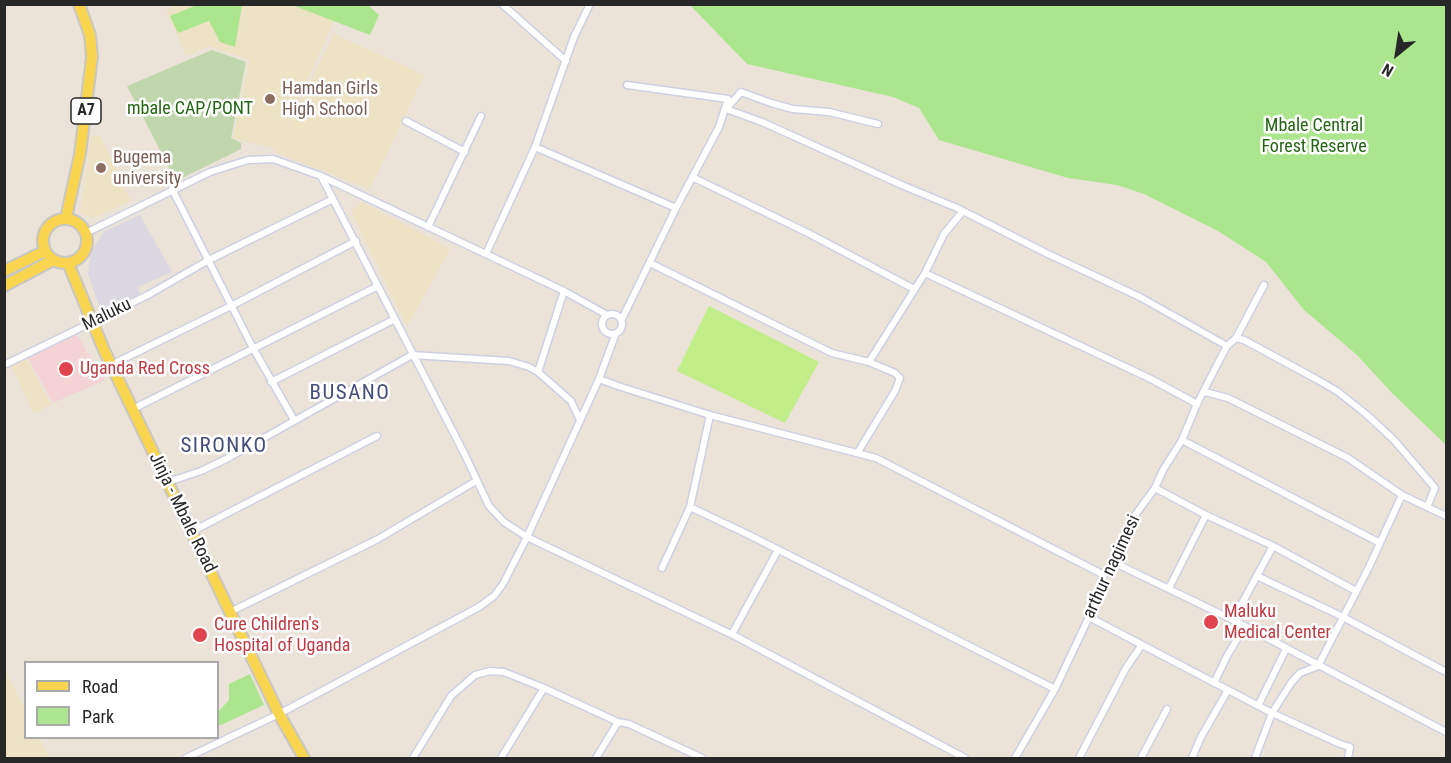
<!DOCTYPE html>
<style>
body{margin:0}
#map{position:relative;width:1451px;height:763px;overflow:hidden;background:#ebe3d7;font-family:"Roboto Condensed",sans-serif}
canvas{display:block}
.frame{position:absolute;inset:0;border:6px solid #272727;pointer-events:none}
.legend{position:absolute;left:24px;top:661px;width:195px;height:78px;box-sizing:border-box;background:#fff;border:2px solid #a9a9a9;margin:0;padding:8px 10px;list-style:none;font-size:18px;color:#272727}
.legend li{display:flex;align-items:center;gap:12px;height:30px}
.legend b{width:30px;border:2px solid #a9a9a9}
.north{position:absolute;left:1367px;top:24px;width:60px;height:60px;-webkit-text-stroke:4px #fff;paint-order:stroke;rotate:210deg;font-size:16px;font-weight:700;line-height:24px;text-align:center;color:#272727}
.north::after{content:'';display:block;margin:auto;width:21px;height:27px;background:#272727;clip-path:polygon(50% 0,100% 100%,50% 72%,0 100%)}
</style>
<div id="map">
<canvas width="1451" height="763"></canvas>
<div class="frame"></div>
<ul class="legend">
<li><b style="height:8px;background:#f9d44e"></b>Road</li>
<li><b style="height:16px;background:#abe68f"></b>Park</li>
</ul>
<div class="north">N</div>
</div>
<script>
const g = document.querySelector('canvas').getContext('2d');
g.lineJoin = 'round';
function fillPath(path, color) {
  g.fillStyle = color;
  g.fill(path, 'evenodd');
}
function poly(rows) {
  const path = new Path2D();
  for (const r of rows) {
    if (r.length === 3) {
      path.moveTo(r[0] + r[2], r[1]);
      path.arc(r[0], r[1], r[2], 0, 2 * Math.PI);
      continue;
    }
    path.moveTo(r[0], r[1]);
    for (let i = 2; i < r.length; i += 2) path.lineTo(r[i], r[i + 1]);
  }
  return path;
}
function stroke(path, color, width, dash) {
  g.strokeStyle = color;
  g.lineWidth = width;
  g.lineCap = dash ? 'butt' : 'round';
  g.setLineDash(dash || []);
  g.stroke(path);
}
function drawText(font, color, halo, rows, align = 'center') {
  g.font = font + ' "Roboto Condensed",sans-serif';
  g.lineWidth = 5;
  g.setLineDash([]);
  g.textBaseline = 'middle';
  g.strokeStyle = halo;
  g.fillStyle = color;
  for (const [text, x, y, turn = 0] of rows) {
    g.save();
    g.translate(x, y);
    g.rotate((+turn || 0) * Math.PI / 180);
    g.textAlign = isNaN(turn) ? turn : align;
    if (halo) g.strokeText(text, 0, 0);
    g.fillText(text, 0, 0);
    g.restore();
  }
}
fillPath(poly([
 [140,215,172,272,138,287,141,298,102,314,88,274,91,251,105,231]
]), '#dbd8e2');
fillPath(poly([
 [179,4,341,5,278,145,334,34,424,75,370,189,275,152,276,149,233,138,250,60,209,46,186,56,166,10],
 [91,136,100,136,131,201,92,218,80,213],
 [362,202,450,249,407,326,351,211],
 [25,357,51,404,34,414,12,367],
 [4,668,25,710,26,738,39,738,50,758,5,758]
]), '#eee2c4');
fillPath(poly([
 [76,334,105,380,53,403,28,358]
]), '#f3d3d4');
fillPath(poly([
 [197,5,242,5,235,47,220,42,209,21,178,33,170,16],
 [292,5,368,5,379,15,370,35],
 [690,5,1446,5,1446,445,1392,393,1357,355,1304,310,1266,262,1218,231,1144,194,1117,185,1068,178,939,140,919,108,893,97,747,64],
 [250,674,264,705,221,725,218,724,218,712,229,700,229,684]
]), '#abe68f');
fillPath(poly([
 [212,50,246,62,231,138,241,143,241,149,176,181,127,86]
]), '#c0d6ad');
fillPath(poly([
 [709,306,819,362,785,423,677,371]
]), '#c1ee89');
const minor = poly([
 [502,4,566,61],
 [726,109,762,122,904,186,957,208,1048,254,1140,297,1227,346],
 [726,109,741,92,771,103,793,109,829,112,878,124],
 [406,121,465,152],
 [535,147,676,208],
 [321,176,464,453,489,506,504,522,527,537,735,636,965,758],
 [692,177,808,233,914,289],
 [172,189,253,348,294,420],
 [428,227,481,116],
 [86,233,210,172,248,160,273,159,321,176,564,291,607,315],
 [486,254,535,147,574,37,590,4],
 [650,263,832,353,869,362],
 [925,273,1151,379,1197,404],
 [612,324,10],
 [622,319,676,208,719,127,728,99,627,85],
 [1236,338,1244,340,1316,379,1337,391,1366,414,1394,440,1435,488,1427,507],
 [4,365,148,295,207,261,333,199],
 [111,365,231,306,356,241],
 [538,372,564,291],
 [599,379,618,386,710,415,876,458,1104,575],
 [271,382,395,319],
 [1205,392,1228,398,1348,458,1402,495,1446,516],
 [133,409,378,286],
 [1182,440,1380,543],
 [858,452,895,391,900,378,895,373,869,362,925,273,944,234,963,211],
 [168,482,201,471,228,458,412,355,509,361,529,367,538,372,571,401,580,420],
 [1155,488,1206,515,1273,546,1356,591],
 [690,507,749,535,1055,689],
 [191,532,377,436],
 [1113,562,1233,620,1446,732],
 [662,568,690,507,710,415],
 [1257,576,1343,617,1446,672],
 [1169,588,1206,515],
 [230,612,378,539,476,481],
 [1089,617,1272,713,1340,744,1350,747,1348,758],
 [1233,620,1273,546],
 [732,634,778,550],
 [1214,683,1227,656,1245,626],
 [1258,706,1286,649],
 [186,758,279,714,479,607,494,596,503,584,527,537,599,379,616,333],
 [413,758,451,696,475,675,490,671,504,672,544,688,618,722],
 [501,758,544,688],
 [596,758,618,722,629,724,702,758],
 [1015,758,1055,689,1089,617,1104,575,1113,562,1133,518,1155,488,1163,470,1182,440,1197,404,1218,363,1227,346,1236,338,1264,285],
 [1079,758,1126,668,1141,646],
 [1141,758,1167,709],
 [1192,758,1201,737,1228,690],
 [1255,758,1272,713,1291,683,1300,673,1318,666,1369,567,1402,495]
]);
const primary = poly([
 [66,218,80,154,92,57,90,35,79,4],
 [65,241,22],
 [68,263,104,350,279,714,304,758],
 [4,271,45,251],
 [4,286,53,260]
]);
stroke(minor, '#ccd0e2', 9);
stroke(primary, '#c7c7c7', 14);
stroke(minor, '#fff', 6);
stroke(primary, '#f9d44e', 10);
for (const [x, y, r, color] of [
 [270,99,6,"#8d6e63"],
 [101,168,6,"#8d6e63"],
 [66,369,8,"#e0444e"],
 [1211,622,8,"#e0444e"],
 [200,635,8,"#e0444e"]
]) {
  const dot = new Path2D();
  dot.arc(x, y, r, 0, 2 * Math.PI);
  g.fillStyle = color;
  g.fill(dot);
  stroke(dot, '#fff', 2);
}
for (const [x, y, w] of [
 [86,111,30]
]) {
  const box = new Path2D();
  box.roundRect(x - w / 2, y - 13, w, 26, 4.5);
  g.fillStyle = '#fff';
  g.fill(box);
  stroke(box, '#272727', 1.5);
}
drawText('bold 16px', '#272727', null, [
 ["A7",86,111]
]);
drawText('18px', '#785e54', '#fff', [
 ["Hamdan Girls",282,89],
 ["High School",282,110],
 ["Bugema",113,158],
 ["university",113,179]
], 'left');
drawText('18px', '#246614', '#fff', [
 ["mbale CAP/PONT",190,109],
 ["Mbale Central",1314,126],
 ["Forest Reserve",1314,147]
]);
drawText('18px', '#272727', '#fff', [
 ["Maluku",107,315,-26],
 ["Jinja - Mbale Road",182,513,64],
 ["arthur nagimesi",1112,567,-65]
]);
drawText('18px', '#be3a42', '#fff', [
 ["Uganda Red Cross",80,369],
 ["Maluku",1224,612],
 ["Medical Center",1224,633],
 ["Cure Children's",214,625],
 ["Hospital of Uganda",214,646]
], 'left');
g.letterSpacing = '1.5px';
drawText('21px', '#454e7a', '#fff', [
 ["BUSANO",350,394],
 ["SIRONKO",224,447]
]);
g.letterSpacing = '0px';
</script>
